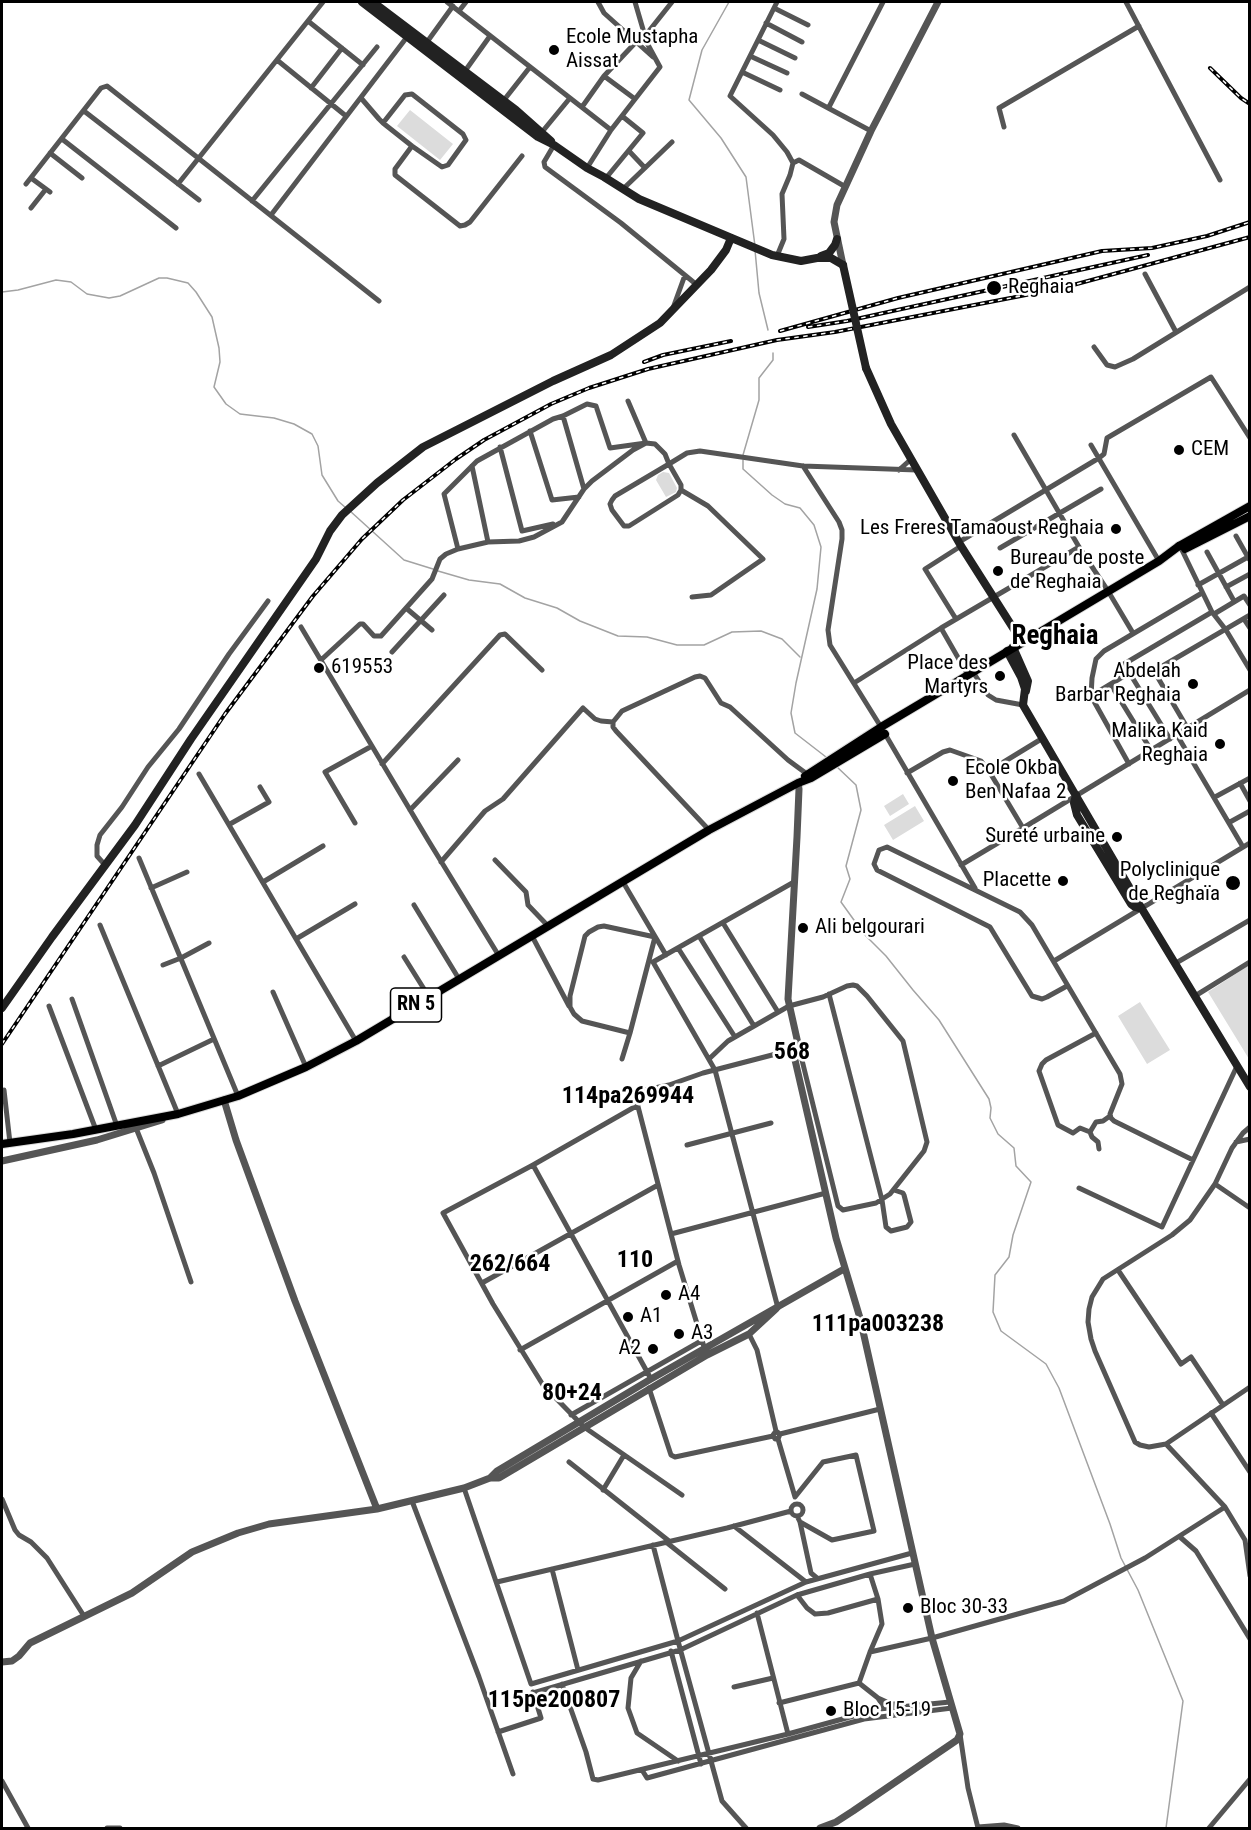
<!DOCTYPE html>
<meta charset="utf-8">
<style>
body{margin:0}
#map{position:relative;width:1251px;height:1830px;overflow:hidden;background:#fff;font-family:"Roboto Condensed",sans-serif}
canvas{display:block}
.frame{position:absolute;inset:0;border:3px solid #000;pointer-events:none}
</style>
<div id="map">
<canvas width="1251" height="1830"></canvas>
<div class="frame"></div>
</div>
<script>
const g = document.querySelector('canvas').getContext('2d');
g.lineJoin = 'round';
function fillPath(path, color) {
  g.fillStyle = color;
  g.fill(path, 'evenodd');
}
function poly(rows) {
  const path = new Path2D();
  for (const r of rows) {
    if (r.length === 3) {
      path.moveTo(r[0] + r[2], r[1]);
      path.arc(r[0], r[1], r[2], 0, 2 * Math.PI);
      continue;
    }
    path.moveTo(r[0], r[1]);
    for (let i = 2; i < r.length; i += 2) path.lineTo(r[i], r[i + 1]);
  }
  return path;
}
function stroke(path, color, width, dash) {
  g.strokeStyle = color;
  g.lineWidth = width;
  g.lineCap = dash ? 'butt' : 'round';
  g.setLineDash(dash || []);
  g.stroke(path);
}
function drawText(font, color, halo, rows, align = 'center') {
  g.font = font + ' "Roboto Condensed",sans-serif';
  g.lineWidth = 5;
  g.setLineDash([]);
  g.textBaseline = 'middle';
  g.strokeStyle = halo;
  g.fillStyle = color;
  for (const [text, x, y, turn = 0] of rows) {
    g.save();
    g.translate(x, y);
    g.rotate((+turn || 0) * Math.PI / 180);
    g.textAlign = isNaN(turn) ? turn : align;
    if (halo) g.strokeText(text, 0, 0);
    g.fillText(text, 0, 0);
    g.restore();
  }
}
fillPath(poly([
 [410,110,453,144,440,160,397,126],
 [663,472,669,473,677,488,676,492,666,497,656,480,658,475],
 [903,794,909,804,890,816,884,806],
 [915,806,924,821,893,840,884,825],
 [1249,965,1249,1059,1208,992],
 [1140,1002,1170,1050,1147,1064,1118,1016]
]), '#dcdcdc');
stroke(poly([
 [729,2,702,50,689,100,721,138,746,177,755,246],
 [755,250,759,293,768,330],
 [2,292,18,290,56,280,71,282,87,294,109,298,120,296,159,278,167,278,188,283,196,292,212,317,219,348,220,362,214,387,226,404,240,414,274,418,294,424,312,434,318,446,322,475,338,501,346,508],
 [743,455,759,400,759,378,773,360,773,353],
 [743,460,743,469,772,495,785,504,800,508,814,525,821,547,817,589,796,683,791,713,795,733,826,757],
 [350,511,404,560,433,569],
 [438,571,469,580,500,584,525,598,557,608,580,621,618,636,647,637,677,645,704,645,732,632,761,631,782,639,800,657],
 [836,766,856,785,861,810,846,866,850,879,841,902,864,934,886,956,913,990,939,1020,989,1099,991,1108,990,1118,998,1134,1014,1148,1016,1166,1031,1182,1013,1235,1009,1257,995,1275,993,1312,1001,1331,1046,1364,1059,1388,1110,1524,1121,1558,1138,1590,1183,1701,1166,1828]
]), '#a3a3a3', 1.5);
const primary = poly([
 [805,776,881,727,1159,561,1179,546],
 [2,1144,73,1134,178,1114,238,1096,306,1067,356,1041,709,830,798,783,811,778,885,734]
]);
const trunk = poly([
 [1179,546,1250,506],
 [1185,549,1250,516]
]);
stroke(primary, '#dbdbdb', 10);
stroke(trunk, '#dbdbdb', 10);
stroke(poly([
 [447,2,611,130],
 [598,2,604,13,653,57],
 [1126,2,1220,180],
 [774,8,808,25],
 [459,11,466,2],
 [308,21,363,65],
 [766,23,802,42],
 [645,36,672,2],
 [758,40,795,58],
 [427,42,453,6],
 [750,56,787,73],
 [277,60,346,116],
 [465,71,490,36],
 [742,72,780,90],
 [604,76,635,99],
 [311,88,342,48],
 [802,94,871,131],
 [361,98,379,119,383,123,412,146,442,167,448,165,466,140,463,134,412,94,405,95,383,123],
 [504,100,530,67],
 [582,107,604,76,636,42],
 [829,107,883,2],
 [84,111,199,200],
 [1004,127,999,108,1139,26],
 [542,132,570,98],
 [62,139,176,228],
 [554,145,544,162,545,167,621,223,697,285],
 [412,146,395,169,395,175,460,226,465,225,470,222,522,156],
 [629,151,645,168],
 [50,153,82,178],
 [793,163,799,160,844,186],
 [587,168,611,130,660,67,647,43,635,2],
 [31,178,50,192],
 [606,178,643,133,622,116],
 [26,184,101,88,107,86,379,301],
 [178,184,323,2],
 [623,189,672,142],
 [252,201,377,47],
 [31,208,46,189],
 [271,215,407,37],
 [777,256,784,239,782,194,790,175,793,163,787,152,773,135,730,96,777,2],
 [1145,274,1176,332],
 [673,308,685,275],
 [1094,347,1107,365,1115,367,1133,359,1250,287],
 [563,416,584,489],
 [530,431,552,500,579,497],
 [1014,435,1079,547,1108,591,1133,633],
 [1091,445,1159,561],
 [500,447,522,531,553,524],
 [669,464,681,485,681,490,678,495,629,526,624,526,612,510,610,504,612,500,615,496,669,464],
 [472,466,488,542],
 [803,466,839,522,842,530,842,539,828,630,830,645,881,727,975,888],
 [899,470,909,461,910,456],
 [681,490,708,506,763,559,711,595,692,597],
 [1236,536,1249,559],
 [959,542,1099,458,1104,454,1107,438,1211,377,1250,438],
 [1180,546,1212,612,1226,630,1250,670],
 [1000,548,1101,489],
 [458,549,444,494,477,461,553,419,563,416,587,404,596,406,610,448,646,443,628,401],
 [1207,552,1234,601],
 [1198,585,1248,557],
 [1226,587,1250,574],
 [406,608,432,630],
 [1214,614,1244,596,1250,605],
 [956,619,925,569,961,546],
 [1244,619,1250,628],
 [301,627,428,840,499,956],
 [941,628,968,675],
 [392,652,444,595],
 [321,660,360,624,363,624,374,636,381,636,432,579,440,559,446,554,458,549,488,542,519,541,534,537,562,522,584,489,592,481,633,450,646,443,655,444,665,454,669,464,687,453,700,451,803,466,917,470],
 [973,672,988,695,996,700,1023,705],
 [854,683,941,628,1079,547],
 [1111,685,1151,750],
 [1091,696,1129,673],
 [1188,729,1154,671,1250,615],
 [1177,735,1243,847],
 [1170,739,1124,664,1212,612],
 [382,764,500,635,505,634,542,670],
 [1129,764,1091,696,1092,678,1096,659,1104,651,1202,593],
 [989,771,1043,738],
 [907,773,943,752,950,750,981,761,989,771,1023,828,1250,690],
 [199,774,356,1041],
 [1240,783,1250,801],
 [1215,797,1250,778],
 [410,810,458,760],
 [1230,822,1250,811],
 [355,823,325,772,372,746],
 [230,824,269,802,260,787],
 [709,830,616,731,613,727,613,722,622,711,695,677,700,676,705,678,721,703,730,707,788,760,807,774],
 [139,858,238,1096],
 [495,860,526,892,528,905,549,927],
 [441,862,485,811,503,799,583,708,595,719,601,721,613,722],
 [105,865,97,856,97,845,100,835,122,807,148,767,179,729,229,654,268,601],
 [961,865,1023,828],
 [263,882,323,846],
 [623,882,666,955],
 [151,888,187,872],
 [414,905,459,979],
 [723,923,778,1012],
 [100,925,178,1114],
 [532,936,569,1006],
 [699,936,754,1026],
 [296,939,355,904],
 [678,948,735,1037],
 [404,957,429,997],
 [1054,961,1250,843],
 [1176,963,1250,920],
 [163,965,181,958,209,943],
 [1067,986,1047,997,1042,999,1032,996,990,927,877,870,874,864,879,850,887,847,1020,912,1032,925,1120,1074,1122,1084,1110,1114,1111,1118,1114,1121,1193,1160],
 [273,992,306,1067],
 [829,994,882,1200,886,1227,891,1231,907,1227,911,1222,904,1195,903,1193,894,1190],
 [1195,996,1250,962],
 [72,999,117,1126],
 [49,1006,96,1130],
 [622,1059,630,1033,655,937,604,926,598,927,589,932,585,936,570,996,570,1007,574,1014,582,1021,630,1033],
 [158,1066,214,1039],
 [4,1090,10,1143],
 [638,1105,533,1165,651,1379],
 [1250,1127,1243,1133,1232,1148,1215,1184,1190,1220,1172,1235,1103,1279,1092,1297,1089,1309,1088,1322,1091,1339,1095,1351,1135,1442,1140,1445,1149,1447,1166,1444,1250,1387],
 [136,1128,154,1173,191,1282],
 [1090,1132,1080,1128,1073,1133,1058,1125,1039,1071,1042,1064,1046,1060,1096,1033],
 [1236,1142,1250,1139],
 [687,1145,771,1123],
 [1099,1149,1098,1142,1092,1137,1090,1132,1096,1122,1103,1121,1110,1116],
 [533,1165,443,1213,493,1304,543,1385,584,1427,682,1495],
 [1215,1184,1250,1208],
 [1079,1188,1162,1227,1237,1066],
 [671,1234,826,1193],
 [1118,1270,1181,1364,1191,1357,1223,1405],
 [482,1283,658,1185],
 [778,1308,715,1070,653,962,794,882],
 [749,1334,757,1350,776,1431],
 [520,1350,678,1261],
 [705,1350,679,1265,635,1095,645,1090,669,1085,703,1073,799,1048,838,1206,843,1210,876,1203,890,1194,924,1151,927,1142,903,1041,867,996,857,986,853,985,847,986,823,997,789,1006,728,1041,709,1059],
 [649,1388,671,1455,675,1457,773,1436],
 [1211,1413,1250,1472],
 [571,1415,701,1341],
 [780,1434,880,1409],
 [778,1439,775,1439,773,1435,776,1431,780,1434,778,1439,795,1497,823,1462,856,1455,874,1531,832,1540,800,1522],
 [1166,1444,1225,1507,1245,1540,1250,1576],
 [569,1462,669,1541],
 [464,1488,531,1684,678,1641,653,1545],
 [603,1490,624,1455],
 [2,1499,15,1530,19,1535,31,1542,47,1558,84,1616],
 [412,1501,479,1677,513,1774],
 [797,1510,6],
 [797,1516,800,1522,811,1573,817,1578],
 [734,1526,806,1582],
 [1180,1537,1196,1551,1250,1639],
 [666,1542,725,1589],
 [552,1569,578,1670],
 [870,1574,878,1599],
 [497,1582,727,1528,791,1511],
 [757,1613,788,1734],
 [671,1651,701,1764],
 [870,1652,932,1638,1064,1601,1145,1558,1225,1507],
 [641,1661,631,1678,628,1708,637,1733,678,1761],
 [859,1683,878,1698],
 [562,1684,586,1752,593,1779,598,1780,788,1734,879,1709,950,1702],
 [734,1687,773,1678],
 [533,1693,680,1650,797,1595,870,1574,915,1564],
 [779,1703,859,1683,870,1652,882,1624,878,1599,828,1613,815,1614,807,1608,797,1595],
 [879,1709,882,1704,878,1698,891,1704,898,1704],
 [498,1732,541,1718,533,1692],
 [960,1734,968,1788,978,1828],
 [642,1770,647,1778,864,1719,952,1708],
 [2,1781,28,1828],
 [978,1827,1004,1825,1018,1828],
 [107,1828,120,1828],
 [746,1828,722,1801,678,1641,806,1582,912,1553],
 [1209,1828,1250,1779]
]), '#555', 5);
stroke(poly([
 [843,265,834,222,837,205,871,131,938,2],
 [798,783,799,789,797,837,788,999,799,1048,794,1056,795,1060,836,1238,860,1318,932,1638,960,1734,957,1740,853,1811,836,1822,820,1828],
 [224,1100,236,1140,295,1301,377,1509],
 [2,1161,97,1140,162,1120],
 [490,1478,497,1471,651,1379,844,1269],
 [2,1662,12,1661,19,1656,30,1643,132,1593,192,1552,238,1533,269,1524,377,1509,464,1488,490,1478,499,1478,707,1355,749,1334,776,1309]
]), '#555', 7);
stroke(poly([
 [362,2,538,137,554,145,587,168,604,177,639,199,772,255,801,261,817,258,831,258,843,265],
 [373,2,516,110,551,141],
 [821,256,829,253,835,245,837,239],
 [866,368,891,424,961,546,1022,642],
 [1013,647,1028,681,1026,691],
 [1007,651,1021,677,1025,689,1023,705,1142,909,1250,1087],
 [1076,795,1074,803,1077,815,1131,904,1135,907,1142,909],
 [2,1008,52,937,135,825,191,739,316,559,330,531,342,515,377,483,423,447,553,381,611,355,660,323,711,270,726,250,731,238]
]), '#222', 8);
stroke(primary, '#000', 8);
stroke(trunk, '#000', 8);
const rail = poly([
 [1210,68,1241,98,1250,104],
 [808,327,847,321,1148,255],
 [780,331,898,298,1102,251,1152,248,1207,236,1250,222],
 [644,362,663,355,731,341],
 [2,1044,225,714,313,596,362,539,403,500,456,459,484,440,551,404,589,388,648,369,777,340,835,332,1062,288,1250,237]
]);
stroke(rail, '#000', 4);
stroke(rail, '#fff', 1.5, [4.5]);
stroke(poly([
 [843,265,866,368]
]), '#222', 8);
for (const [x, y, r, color] of [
 [554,50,6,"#000"],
 [994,288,8,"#000"],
 [1179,450,6,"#000"],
 [1116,529,6,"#000"],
 [998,571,6,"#000"],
 [319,668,6,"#000"],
 [1000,676,6,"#000"],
 [1193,684,6,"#000"],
 [1220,744,6,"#000"],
 [953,781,6,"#000"],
 [1117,837,6,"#000"],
 [1063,881,6,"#000"],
 [1233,883,8,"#000"],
 [803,928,6,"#000"],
 [666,1295,6,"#000"],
 [628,1317,6,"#000"],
 [679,1334,6,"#000"],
 [653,1349,6,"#000"],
 [908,1608,6,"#000"],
 [831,1711,6,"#000"]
]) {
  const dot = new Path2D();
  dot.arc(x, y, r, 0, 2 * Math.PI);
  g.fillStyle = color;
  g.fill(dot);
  stroke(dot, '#fff', 2);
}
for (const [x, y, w] of [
 [416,1005,51]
]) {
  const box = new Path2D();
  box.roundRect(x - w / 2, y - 17, w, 34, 4.5);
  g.fillStyle = '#fff';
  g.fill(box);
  stroke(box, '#000', 1.5);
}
drawText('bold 20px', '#000', null, [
 ["RN 5",416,1005]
]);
drawText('21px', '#000', '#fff', [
 ["Ecole Mustapha",566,38],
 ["Aissat",566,62],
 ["Reghaia",1008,288],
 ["CEM",1191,450],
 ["Les Freres Tamaoust Reghaia",1104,529,"right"],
 ["Bureau de poste",1010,559],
 ["de Reghaia",1010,583],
 ["Place des",988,664,"right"],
 ["Martyrs",988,688,"right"],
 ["619553",331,668],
 ["Abdelah",1181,672,"right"],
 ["Barbar Reghaia",1181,696,"right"],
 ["Malika Kaid",1208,732,"right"],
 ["Reghaia",1208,756,"right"],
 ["Ecole Okba",965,769],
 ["Ben Nafaa 2",965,793],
 ["Sureté urbaine",1105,837,"right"],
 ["Polyclinique",1220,871,"right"],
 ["de Reghaïa",1220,895,"right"],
 ["Placette",1051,881,"right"],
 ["Ali belgourari",815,928],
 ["A4",678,1295],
 ["A1",640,1317],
 ["A3",691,1334],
 ["A2",641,1349,"right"],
 ["Bloc 30-33",920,1608],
 ["Bloc 15-19",843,1711]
], 'left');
drawText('bold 24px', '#000', '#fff', [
 ["568",792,1053],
 ["114pa269944",628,1097],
 ["110",635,1261],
 ["262/664",510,1265],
 ["111pa003238",878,1325],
 ["80+24",572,1394],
 ["115pe200807",554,1701]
]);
drawText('bold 27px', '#000', '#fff', [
 ["Reghaia",1055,637]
]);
</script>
